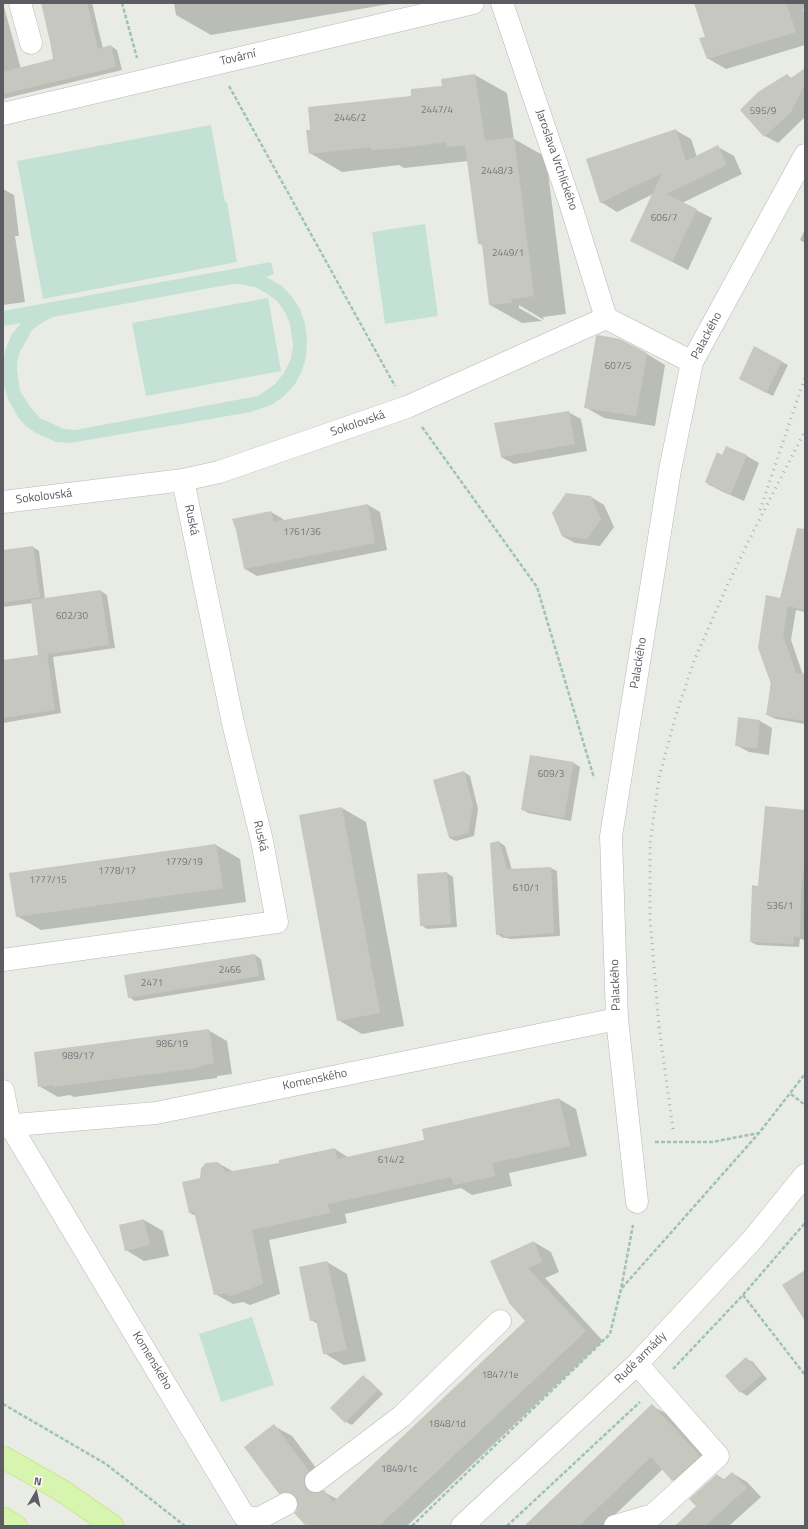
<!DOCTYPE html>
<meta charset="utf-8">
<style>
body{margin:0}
#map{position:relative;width:808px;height:1529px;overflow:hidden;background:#e9ece4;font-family:"Titillium Web",sans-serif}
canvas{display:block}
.frame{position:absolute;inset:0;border:4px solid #5d5c62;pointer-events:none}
.north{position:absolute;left:16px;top:1473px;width:40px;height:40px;-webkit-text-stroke:3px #fff;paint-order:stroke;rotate:9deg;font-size:11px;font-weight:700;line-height:16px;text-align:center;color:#5d5c62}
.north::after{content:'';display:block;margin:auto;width:14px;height:18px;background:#5d5c62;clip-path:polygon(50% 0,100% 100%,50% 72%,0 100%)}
</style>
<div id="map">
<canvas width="808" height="1529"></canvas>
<div class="frame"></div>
<div class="north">N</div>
</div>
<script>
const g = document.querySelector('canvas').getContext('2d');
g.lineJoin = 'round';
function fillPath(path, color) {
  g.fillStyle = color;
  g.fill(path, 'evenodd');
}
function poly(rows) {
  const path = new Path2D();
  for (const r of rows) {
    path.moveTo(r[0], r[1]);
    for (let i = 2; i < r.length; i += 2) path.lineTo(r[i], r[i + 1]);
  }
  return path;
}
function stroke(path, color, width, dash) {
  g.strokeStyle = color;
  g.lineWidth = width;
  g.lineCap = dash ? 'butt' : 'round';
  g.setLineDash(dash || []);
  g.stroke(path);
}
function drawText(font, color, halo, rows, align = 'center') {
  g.font = font + ' "Titillium Web",sans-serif';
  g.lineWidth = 3.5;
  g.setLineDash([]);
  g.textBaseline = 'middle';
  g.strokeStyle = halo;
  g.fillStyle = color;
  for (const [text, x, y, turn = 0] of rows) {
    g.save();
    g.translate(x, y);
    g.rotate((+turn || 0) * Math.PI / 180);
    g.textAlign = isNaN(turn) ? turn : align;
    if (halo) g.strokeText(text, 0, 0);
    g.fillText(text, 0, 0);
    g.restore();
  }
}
fillPath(poly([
 [211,125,225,202,227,202,237,262,43,299,17,161],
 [425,224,438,316,385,324,372,232],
 [271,262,274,274,266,277,282,286,292,297,300,309,305,324,307,338,306,357,302,371,295,384,284,396,273,404,251,412,70,443,56,442,36,433,26,426,18,417,8,399,3,383,3,361,6,348,12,334,21,323,3,326,3,311],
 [232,284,240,284,255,287,266,293,277,301,285,312,290,324,293,346,291,359,284,373,275,384,258,396,75,430,64,429,40,418,31,408,20,391,17,370,17,363,19,354,32,330,43,322,53,317],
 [268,298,281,371,146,396,132,323],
 [252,1317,274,1385,221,1402,199,1334]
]), '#c3e1d4');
fillPath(poly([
 [3,3,21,69,54,60,42,3,92,3,103,49,111,46,117,50,122,70,3,99],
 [174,3,395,3,211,35,176,15],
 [695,3,805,3,805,9,803,9,805,15,805,45,726,69,707,58,706,37],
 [805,69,805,117,778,143,765,136,787,76,793,79],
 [475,75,507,93,514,139,546,157,566,314,543,317,544,320,519,305,519,308,542,321,522,323,490,305,483,246,479,243,468,161,404,168,399,165,342,172,310,153,412,97,443,87],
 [675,130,691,139,697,157,718,147,734,156,742,174,682,203,712,218,688,270,631,241,653,194,617,212,601,202,587,160],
 [3,189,14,195,19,236,15,236,25,302,3,305],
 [805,229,805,243,800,240],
 [755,348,788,365,773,396,746,382],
 [647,354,665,365,655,426,604,418,585,407],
 [568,412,581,419,587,451,514,464,501,457],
 [723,456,747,456,759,463,744,501,721,491,708,484],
 [591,497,604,505,614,527,600,546,575,543,562,536],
 [368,505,380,512,387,550,257,576,245,569,271,512,283,519,284,522],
 [33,547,39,551,45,599,101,591,107,595,115,648,53,657,61,713,3,723,3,661,39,656,33,603,3,607,3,551],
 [805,552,805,612,796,610,791,640,803,675,805,675,805,724,776,719,767,715,781,599],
 [760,721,772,728,769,755,749,752,736,745],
 [574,763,580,767,571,821,528,813,522,809],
 [464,772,470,776,478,809,474,836,456,841,449,838],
 [342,808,366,822,404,1026,362,1034,338,1020],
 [805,811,805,940,800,939,799,947,757,945,751,942],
 [499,842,505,846,512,870,551,868,557,871,560,936,510,939,507,938,503,938,497,934],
 [216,845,240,859,246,902,41,930,17,916,11,874],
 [447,873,453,877,457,927,427,929,421,925,418,875],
 [255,955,261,959,265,980,135,1001,129,997,125,976],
 [208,1030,227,1041,232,1074,217,1076,217,1078,74,1097,70,1095,58,1097,39,1086],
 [559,1099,576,1109,587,1156,509,1173,512,1186,472,1195,461,1188,345,1214,347,1223,269,1240,280,1294,250,1305,243,1302,233,1304,215,1294,196,1216,190,1213,183,1183,201,1179,218,1163,234,1172,281,1164,335,1149,349,1158,425,1140],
 [144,1220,163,1231,169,1256,144,1261,126,1250,120,1226],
 [534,1242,551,1252,559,1272,545,1278,603,1341,407,1526,307,1526,298,1511,299,1503,280,1493,274,1426,292,1436,326,1481,322,1487,321,1493,324,1492,337,1499,527,1321,491,1261],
 [327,1262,347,1274,366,1361,344,1365,324,1353,318,1324,311,1320],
 [747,1359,753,1362,767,1379,747,1396,741,1392],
 [363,1377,369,1380,383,1394,352,1425,346,1422],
 [652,1406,667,1414,714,1465,688,1489,673,1480,663,1469,603,1526,526,1526],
 [732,1473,747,1482,761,1497,729,1526,676,1526,697,1506,717,1475,725,1480]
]), '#0003');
fillPath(poly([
 [41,3,87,3,98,49,111,45,116,67,3,94,3,72,53,59,50,41],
 [694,3,786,3,796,32,707,59,699,38,705,37],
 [805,68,805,84,791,112,764,137,740,110,758,92,787,74,791,78],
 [475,74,485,141,514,137,534,296,511,299,512,303,489,305,482,244,478,244,465,145,447,147,446,142,392,149,371,150,371,147,309,154,306,130,310,130,308,107,411,96,411,89,442,86,441,79],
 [676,129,686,161,718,145,727,165,666,194,697,209,672,262,630,241,662,173,600,203,586,159],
 [598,335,620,339,647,353,636,416,584,408,596,336],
 [754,346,782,361,766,393,739,379],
 [569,411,575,444,501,457,494,423],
 [726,446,747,455,731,494,707,484,707,483,705,482,717,452,722,455],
 [566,493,591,496,601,519,587,539,562,536,552,513],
 [368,504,375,543,244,569,236,530,232,519,271,511,274,522],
 [797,528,805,529,805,610,788,606,783,635,796,673,805,674,805,721,766,715,771,684,758,648,766,595,780,598],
 [33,546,40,597,3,603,3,550],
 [101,590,109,645,47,654,55,710,3,718,3,660,38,655,31,600],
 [738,717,760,720,757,748,735,746],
 [530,755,574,762,564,818,521,810],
 [464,771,473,805,468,833,449,838,433,780],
 [765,806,805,810,805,858,801,891,800,937,794,936,794,944,750,942,752,885,758,886],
 [342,807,380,1013,337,1021,299,815],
 [499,841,507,869,551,867,554,933,503,937,503,934,496,935,490,843],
 [216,844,223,888,16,917,9,873],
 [447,872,451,924,420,926,417,874],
 [255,954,259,976,128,998,124,975],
 [209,1029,214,1063,199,1066,199,1068,121,1078,54,1087,53,1085,38,1087,34,1052],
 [559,1098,570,1146,492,1163,495,1176,454,1185,451,1177,328,1204,330,1213,252,1230,263,1284,231,1296,225,1293,214,1295,194,1212,189,1213,182,1182,200,1178,201,1168,206,1163,218,1162,226,1172,279,1163,279,1160,335,1148,337,1159,424,1140,422,1129],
 [144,1219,150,1245,125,1251,119,1225],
 [534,1241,542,1262,528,1268,586,1331,379,1526,306,1526,294,1513,297,1510,298,1505,297,1498,292,1493,287,1492,279,1494,244,1447,274,1424,309,1471,304,1477,304,1483,306,1489,311,1492,317,1493,324,1490,333,1502,525,1321,509,1303,490,1261],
 [327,1261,347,1350,323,1354,316,1320,310,1321,299,1267],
 [805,1270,805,1321,782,1285],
 [746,1357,762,1375,740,1393,725,1376],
 [363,1375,378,1390,345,1423,330,1408],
 [652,1404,700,1456,672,1481,651,1457,579,1526,524,1526],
 [732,1472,747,1488,705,1526,675,1526,696,1506,689,1499,717,1474,723,1480]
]), '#c6c8c0');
stroke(poly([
 [286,1504,316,1481]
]), '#c6c8c4', 22, [22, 11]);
const street = poly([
 [20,3,31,43],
 [502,3,572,209,606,318],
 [3,114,473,3],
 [3,502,183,480,219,472,407,407,606,318,692,362],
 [3,960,277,922,262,841,233,723,183,480],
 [3,1091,10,1125,244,1516,258,1519,286,1504],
 [3,1126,156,1113,617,1019],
 [637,1202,617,1019,611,836,670,470,692,362,805,155],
 [316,1481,402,1416,500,1321],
 [615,1526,653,1515,718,1456,637,1364]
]);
const secondary = poly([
 [462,1526,637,1364,753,1239,805,1175]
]);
const primary = poly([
 [3,1457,61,1490,113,1526],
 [3,1518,16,1526]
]);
stroke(street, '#b7b6bc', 23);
stroke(secondary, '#b8b7be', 23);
stroke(primary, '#bcdf6a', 23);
stroke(poly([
 [122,3,137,58],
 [229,86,395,386],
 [422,427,537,587,594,778],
 [791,1094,805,1105],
 [655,1142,712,1142,759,1133],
 [622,1288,759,1133,805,1074],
 [743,1295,805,1375],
 [673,1369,743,1295,805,1223],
 [3,1404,106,1464,185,1526],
 [412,1526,610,1334,621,1289,633,1225],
 [507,1526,640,1402]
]), '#9ec1bc', 2.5, [4, 2]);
stroke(street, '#fff', 22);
stroke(secondary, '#fff', 22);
stroke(primary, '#d8f5b0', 22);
stroke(poly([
 [760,510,805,377],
 [673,1129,659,1027,650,919,650,844,659,778,675,718,694,661,727,586,752,534,805,431]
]), '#afafb0', 3, [1, 5]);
drawText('10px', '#77777a', null, [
 ["2447/4",437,111],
 ["595/9",763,112],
 ["2446/2",350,119],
 ["2448/3",497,172],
 ["606/7",664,219],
 ["2449/1",508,254],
 ["607/5",618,367],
 ["1761/36",302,533],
 ["602/30",72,617],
 ["609/3",551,775],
 ["1779/19",184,863],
 ["1778/17",117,872],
 ["1777/15",48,881],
 ["610/1",526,889],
 ["536/1",780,907],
 ["2466",230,971],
 ["2471",152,984],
 ["986/19",172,1045],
 ["989/17",78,1057],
 ["614/2",391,1161],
 ["1847/1e",500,1376],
 ["1848/1d",447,1425],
 ["1849/1c",399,1470]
]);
drawText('12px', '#5d5c62', '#fff', [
 ["Tovární",238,58,-13],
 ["Jaroslava Vrchlického",556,160,71],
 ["Palackého",707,336,-62],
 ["Sokolovská",358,424,-19],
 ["Sokolovská",44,497,-7],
 ["Ruská",191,520,78],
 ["Palackého",639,663,-81],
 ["Ruská",260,836,77],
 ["Palackého",616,985,-92],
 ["Komenského",315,1080,-12],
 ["Rudé armády",641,1358,-45],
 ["Komenského",152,1361,59]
]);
</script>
